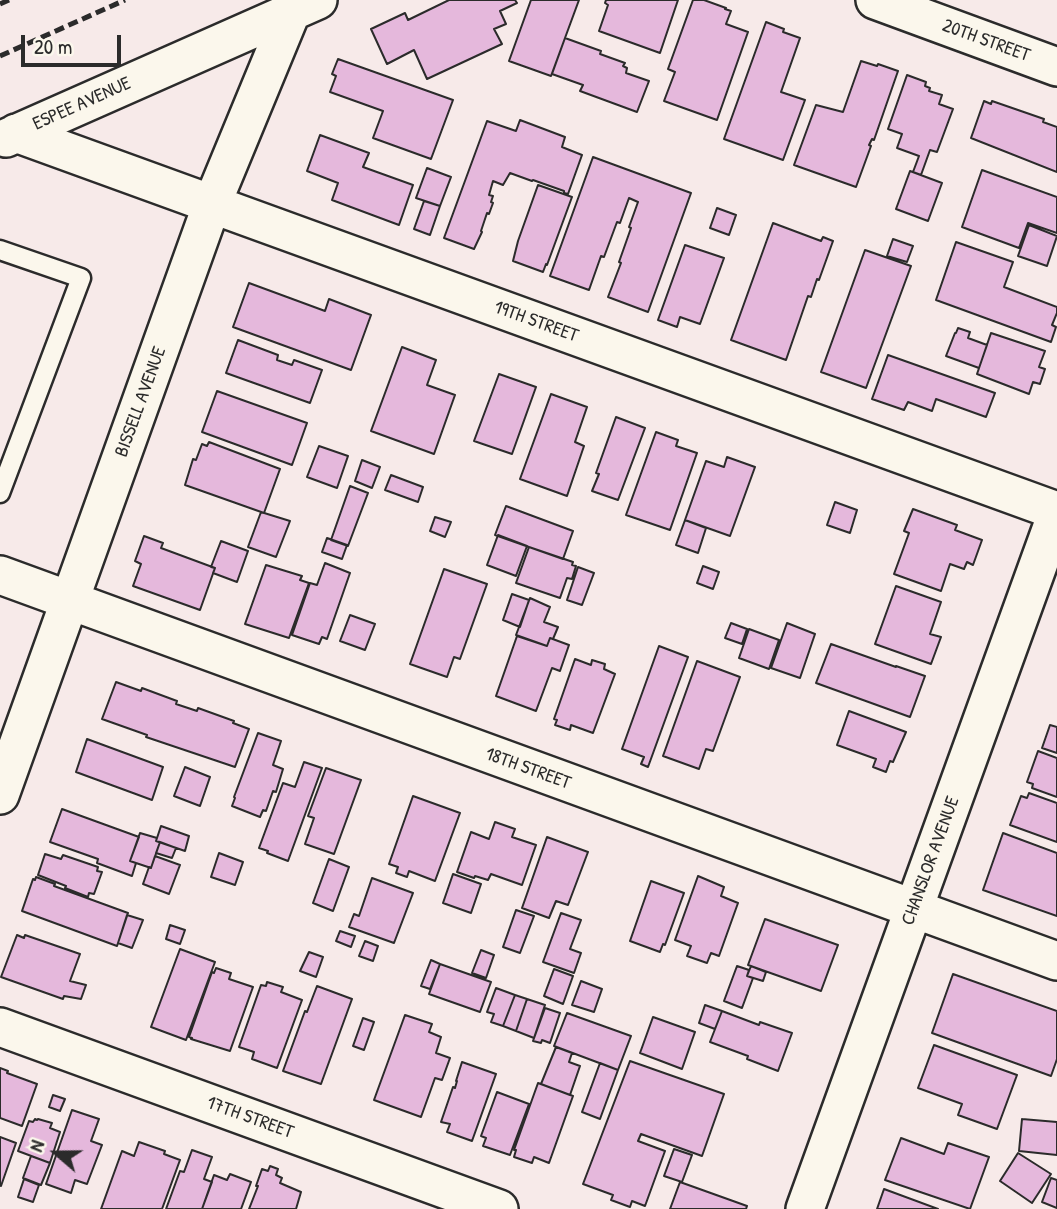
<!DOCTYPE html>
<style>
body{margin:0}
#map{position:relative;width:1057px;height:1209px;overflow:hidden;background:#f7eae9;font-family:"Patrick Hand",sans-serif}
canvas{display:block}
.north{position:absolute;left:21px;top:1118px;width:70px;height:70px;-webkit-text-stroke:5px #fbf7ec;paint-order:stroke;rotate:290deg;font-size:19px;font-weight:700;line-height:28px;text-align:center;color:#2b2b2b}
.north::after{content:'';display:block;margin:auto;width:24px;height:32px;background:#2b2b2b;clip-path:polygon(50% 0,100% 100%,50% 72%,0 100%)}
.scale{position:absolute;left:21px;top:35px;width:100px;height:32px;box-sizing:border-box;border:4px solid #2b2b2b;border-top:0;padding-left:9px;font-size:21px;line-height:24px;white-space:nowrap;color:#2b2b2b;-webkit-text-stroke:5px #fbf7ec;paint-order:stroke}
</style>
<div id="map">
<canvas width="1057" height="1209"></canvas>
<div class="north">N</div>
<div class="scale">20 m</div>
</div>
<script>
const g = document.querySelector('canvas').getContext('2d');
g.lineJoin = 'round';
function fillPath(path, color) {
  g.fillStyle = color;
  g.fill(path, 'evenodd');
}
function poly(rows) {
  const path = new Path2D();
  for (const r of rows) {
    path.moveTo(r[0], r[1]);
    for (let i = 2; i < r.length; i += 2) path.lineTo(r[i], r[i + 1]);
  }
  return path;
}
function stroke(path, color, width, dash) {
  g.strokeStyle = color;
  g.lineWidth = width;
  g.lineCap = dash ? 'butt' : 'round';
  g.setLineDash(dash || []);
  g.stroke(path);
}
function drawText(font, color, halo, rows, align = 'center') {
  g.font = font + ' "Patrick Hand",sans-serif';
  g.lineWidth = 6;
  g.setLineDash([]);
  g.textBaseline = 'middle';
  g.strokeStyle = halo;
  g.fillStyle = color;
  for (const [text, x, y, turn = 0] of rows) {
    g.save();
    g.translate(x, y);
    g.rotate((+turn || 0) * Math.PI / 180);
    g.textAlign = isNaN(turn) ? turn : align;
    if (halo) g.strokeText(text, 0, 0);
    g.fillText(text, 0, 0);
    g.restore();
  }
}
const building = poly([
 [449,0,515,0,517,3,500,11,506,24,494,29,502,44,427,79,414,50,387,64,371,29,405,13,408,20,449,0],
 [531,0,579,0,551,76,509,61,531,0],
 [606,0,678,0,660,53,599,31,608,5,605,3,606,0],
 [693,0,704,0,726,8,725,9,731,11,726,24,748,32,717,120,664,101,675,72,668,69,693,0],
 [766,22,784,29,783,32,800,38,781,92,805,100,783,160,724,139,766,22],
 [565,38,601,51,600,54,625,63,623,66,627,68,626,73,649,81,637,112,580,91,583,85,552,74,565,38],
 [338,59,453,100,431,159,373,138,383,111,330,92,336,76,332,74,338,59],
 [861,61,877,66,878,64,898,71,874,140,872,139,869,145,871,146,856,187,794,165,816,105,843,112,861,61],
 [907,75,926,82,925,86,930,88,929,91,942,95,939,104,953,109,937,152,930,150,921,175,913,172,919,156,897,148,902,134,888,129,907,75],
 [984,101,991,104,992,101,1044,119,1043,122,1057,127,1057,172,971,138,984,101],
 [520,120,565,137,562,147,582,155,568,194,564,193,564,191,533,180,532,181,510,173,503,185,493,181,489,195,493,196,491,202,493,203,489,214,487,213,481,231,482,232,474,249,444,238,487,121,516,131,520,120],
 [320,135,369,153,363,167,413,185,399,225,332,200,338,183,307,171,320,135],
 [593,157,691,193,648,312,608,297,621,263,619,262,631,228,629,227,638,202,629,198,620,223,617,222,604,257,601,256,589,290,550,276,593,157],
 [427,168,451,177,440,206,416,198,427,168],
 [982,170,1057,197,1057,233,1028,223,1019,248,962,227,982,170],
 [910,171,942,183,928,221,896,209,910,171],
 [538,185,572,197,547,265,546,264,543,272,513,261,518,241,538,185],
 [424,201,440,206,430,235,414,229,424,201],
 [717,208,736,215,729,235,710,228,717,208],
 [773,223,821,241,823,237,833,241,819,280,817,279,811,297,808,296,786,360,731,340,773,223],
 [1029,225,1057,236,1047,266,1018,256,1029,225],
 [893,239,913,246,907,262,887,256,893,239],
 [956,242,1013,262,1004,287,1057,307,1057,313,1052,325,1056,327,1051,342,936,300,956,242],
 [685,245,724,258,700,324,680,317,677,327,658,320,685,245],
 [865,250,911,266,866,388,821,372,865,250],
 [249,283,325,311,329,299,371,315,351,370,233,327,249,283],
 [958,328,970,332,968,338,987,345,979,368,946,356,955,333,956,333,958,328],
 [991,333,1045,351,1039,367,1045,369,1040,384,1033,382,1029,394,977,374,991,333],
 [238,340,278,355,277,360,292,365,294,360,322,370,310,403,226,373,238,340],
 [402,347,436,360,427,385,455,395,434,454,371,431,402,347],
 [888,355,995,393,986,417,936,399,932,411,908,402,904,410,872,399,888,355],
 [499,374,536,387,512,454,474,441,499,374],
 [217,391,307,423,292,465,202,432,217,391],
 [551,394,587,407,575,442,584,446,567,496,520,479,551,394],
 [616,417,645,428,618,500,592,491,599,474,596,473,616,417],
 [656,432,678,440,676,446,697,453,670,530,626,515,656,432],
 [209,442,280,469,264,513,185,485,193,459,196,460,202,444,207,446,209,442],
 [319,446,348,456,337,488,307,477,319,446],
 [727,457,755,467,730,536,685,520,706,461,724,467,727,457],
 [362,460,380,467,372,488,355,481,362,460],
 [391,475,423,487,418,502,385,490,391,475],
 [350,486,368,493,348,546,331,540,350,486],
 [835,502,857,510,850,533,827,525,835,502],
 [506,506,573,531,563,559,495,535,506,506],
 [913,509,957,525,955,530,982,540,973,565,967,562,964,569,950,564,941,591,894,574,909,533,904,531,913,509],
 [261,512,290,521,276,557,248,547,261,512],
 [435,517,451,522,445,537,430,531,435,517],
 [685,520,706,528,698,553,676,545,685,520],
 [498,535,527,546,516,576,487,565,498,535],
 [144,536,163,543,161,548,215,568,200,610,133,586,141,564,135,561,144,536],
 [327,538,347,545,342,559,322,552,327,538],
 [221,541,248,551,237,582,213,573,215,568,211,567,221,541],
 [529,547,573,562,572,565,576,566,572,579,567,578,560,598,516,583,529,547],
 [325,563,350,573,327,639,322,637,319,644,292,635,310,583,317,585,325,563],
 [266,565,302,576,300,580,309,583,289,638,245,624,266,565],
 [703,566,719,572,713,589,697,583,703,566],
 [578,567,594,573,582,605,567,600,578,567],
 [444,569,487,584,460,659,454,657,447,677,410,664,444,569],
 [896,586,941,602,930,634,941,637,931,664,875,644,896,586],
 [512,594,529,600,520,627,503,620,512,594],
 [530,598,550,607,544,622,558,627,553,639,550,638,547,646,516,635,530,598],
 [350,615,375,624,365,650,340,641,350,615],
 [731,623,747,629,742,644,725,638,731,623],
 [787,623,815,634,800,678,771,668,787,623],
 [749,629,779,640,769,669,739,658,749,629],
 [517,636,547,646,550,638,569,645,560,671,552,668,536,711,496,696,517,636],
 [831,644,896,667,896,666,925,676,910,717,816,683,831,644],
 [659,646,688,657,648,767,641,764,644,757,622,749,659,646],
 [575,659,591,665,592,660,605,664,604,669,615,674,593,733,571,725,570,730,555,725,557,720,554,719,575,659],
 [697,661,740,677,713,751,706,749,699,769,663,756,697,661],
 [116,682,141,691,142,688,177,701,176,704,197,711,198,708,234,721,233,723,249,729,235,767,146,737,147,735,102,719,116,682],
 [849,711,906,732,893,762,890,761,886,772,873,767,876,759,837,745,849,711],
 [1050,725,1057,727,1057,753,1042,748,1050,725],
 [258,733,281,741,273,765,283,769,276,792,273,791,266,811,263,810,260,817,232,806,235,798,234,797,258,733],
 [87,739,163,767,152,800,76,772,87,739],
 [1038,751,1057,758,1057,797,1032,788,1033,784,1027,782,1038,751],
 [304,762,322,768,288,861,267,853,268,851,259,848,283,783,295,787,304,762],
 [185,767,210,777,200,806,174,796,185,767],
 [326,768,361,780,334,854,305,844,314,818,308,816,326,768],
 [1029,793,1057,803,1057,842,1010,825,1021,796,1027,798,1029,793],
 [413,796,460,813,435,881,409,871,407,877,396,873,398,867,389,864,413,796],
 [62,809,139,837,130,861,136,863,132,876,97,863,98,859,50,842,62,809],
 [495,822,515,829,512,837,536,845,522,885,491,874,488,880,475,876,474,878,457,872,471,832,489,839,495,822],
 [161,826,189,836,185,851,156,841,161,826],
 [140,833,157,838,156,841,160,842,151,868,130,861,140,833],
 [1003,833,1057,853,1057,916,983,890,1003,833],
 [547,837,588,852,568,905,556,901,549,918,522,908,547,837],
 [160,842,176,848,172,858,156,853,160,842],
 [219,853,243,862,235,885,211,877,219,853],
 [45,854,61,859,63,855,98,867,97,871,102,872,94,894,89,893,88,897,65,888,66,886,38,875,45,854],
 [155,856,180,865,169,894,143,884,149,867,151,868,155,856],
 [329,859,349,867,333,911,313,903,329,859],
 [453,874,481,884,471,913,443,903,453,874],
 [698,876,724,887,721,896,738,903,719,956,711,953,707,963,687,956,691,946,675,940,698,876],
 [36,877,55,884,54,886,128,913,117,946,22,911,33,879,35,880,36,877],
 [372,878,413,893,394,943,349,927,354,914,359,916,372,878],
 [651,881,684,893,665,945,663,944,660,952,630,941,651,881],
 [516,910,534,916,520,953,503,947,516,910],
 [561,913,581,920,570,949,581,953,574,973,543,962,561,913],
 [127,915,143,920,132,948,118,943,127,915],
 [765,919,838,945,821,991,748,965,765,919],
 [170,925,185,930,180,944,166,939,170,925],
 [340,931,355,936,351,947,336,941,340,931],
 [17,935,24,938,25,935,80,954,70,981,86,985,81,999,64,996,63,999,1,977,17,935],
 [365,941,378,946,373,961,359,956,365,941],
 [180,949,215,962,186,1040,151,1027,180,949],
 [481,950,494,955,486,978,472,973,481,950],
 [309,952,323,957,316,977,300,971,309,952],
 [431,960,440,964,430,989,421,986,431,960],
 [440,964,491,982,480,1012,429,994,440,964],
 [737,966,749,970,747,976,753,978,742,1008,724,1001,737,966],
 [751,966,766,972,763,981,747,976,751,966],
 [216,968,231,973,229,979,253,987,230,1051,191,1039,192,1038,189,1037,212,972,214,973,216,968],
 [554,969,573,976,563,1004,544,996,554,969],
 [953,974,1057,1011,1057,1059,1051,1076,932,1033,953,974],
 [581,981,602,989,594,1012,572,1005,581,981],
 [267,982,283,987,281,992,302,1000,277,1068,252,1059,254,1052,239,1047,261,985,266,986,267,982],
 [317,986,352,999,321,1084,283,1071,305,1011,307,1012,317,986],
 [496,988,515,995,503,1026,491,1022,494,1014,487,1012,496,988],
 [515,995,527,999,516,1031,503,1026,515,995],
 [527,999,545,1005,534,1038,516,1031,527,999],
 [705,1005,722,1011,715,1029,699,1023,705,1005],
 [545,1008,560,1013,550,1043,542,1040,541,1043,533,1041,545,1008],
 [722,1011,759,1025,760,1022,792,1033,778,1071,747,1059,748,1056,710,1042,722,1011],
 [567,1013,631,1036,618,1070,554,1046,567,1013],
 [405,1015,432,1024,429,1032,441,1037,436,1053,450,1058,442,1080,435,1078,421,1117,374,1100,405,1015],
 [653,1017,695,1032,682,1069,640,1053,653,1017],
 [363,1018,374,1022,364,1050,353,1046,363,1018],
 [934,1045,1017,1075,997,1129,958,1115,962,1104,918,1088,934,1045],
 [556,1047,572,1053,569,1062,580,1066,570,1095,541,1084,556,1047],
 [630,1061,724,1094,702,1156,641,1134,638,1141,665,1151,645,1206,632,1201,630,1207,611,1200,613,1195,583,1184,630,1061],
 [462,1062,496,1074,472,1141,447,1132,450,1124,441,1122,453,1087,455,1088,457,1081,456,1081,462,1062],
 [600,1063,618,1070,600,1119,582,1112,600,1063],
 [0,1068,8,1071,7,1073,37,1084,22,1126,0,1118,0,1068],
 [538,1083,573,1096,549,1163,534,1157,532,1163,514,1157,516,1150,514,1150,538,1083],
 [497,1092,529,1104,510,1155,483,1146,486,1138,481,1136,497,1092],
 [53,1095,65,1099,60,1111,49,1107,53,1095],
 [72,1110,99,1119,91,1141,102,1145,87,1184,75,1180,71,1193,46,1184,72,1110],
 [35,1119,37,1120,38,1119,52,1123,50,1128,60,1132,50,1163,18,1151,29,1121,33,1122,35,1119],
 [1022,1119,1057,1122,1057,1155,1019,1151,1022,1119],
 [0,1137,16,1143,1,1186,0,1185,0,1137],
 [901,1138,944,1154,948,1143,989,1157,970,1209,885,1180,901,1138],
 [139,1142,165,1151,164,1154,180,1160,162,1209,101,1209,122,1151,134,1156,139,1142],
 [674,1149,692,1155,682,1182,664,1176,674,1149],
 [192,1150,212,1157,204,1179,212,1182,202,1209,166,1209,180,1171,184,1172,192,1150],
 [1018,1153,1051,1174,1032,1203,1000,1181,1018,1153],
 [31,1156,50,1163,41,1185,23,1178,31,1156],
 [270,1166,278,1169,276,1175,282,1178,280,1183,301,1192,296,1209,249,1209,258,1186,256,1186,262,1169,268,1171,270,1166],
 [230,1174,251,1182,241,1209,202,1209,214,1175,227,1180,230,1174],
 [1051,1178,1057,1180,1057,1208,1042,1202,1051,1178],
 [24,1179,39,1185,33,1202,18,1197,24,1179],
 [680,1182,747,1206,746,1209,670,1209,680,1182],
 [884,1189,938,1209,877,1209,884,1189]
]);
fillPath(building, '#e5b8dc');
stroke(building, '#2b2b2b', 2);
const service = poly([
 [0,250,81,278,0,493]
]);
const minor = poly([
 [875,0,1057,67],
 [16,133,1057,511],
 [6,138,318,0],
 [0,575,1057,961],
 [0,795,212,204,291,13],
 [0,1027,499,1209],
 [805,1209,1057,513]
]);
stroke(service, '#2b2b2b', 23);
stroke(minor, '#2b2b2b', 42);
stroke(service, '#fbf7ec', 18);
stroke(minor, '#fbf7ec', 37);
stroke(poly([
 [0,4,9,0],
 [0,56,125,0]
]), '#2b2b2b', 5, [10, 5]);
drawText('19px', '#2b2b2b', '#fbf7ec', [
 ["20TH STREET",986,41,20],
 ["ESPEE AVENUE",82,104,-24],
 ["19TH STREET",536,322,20],
 ["BISSELL AVENUE",141,402,-70],
 ["18TH STREET",528,769,20],
 ["CHANSLOR AVENUE",931,861,-70],
 ["17TH STREET",250,1118,20]
]);
</script>
